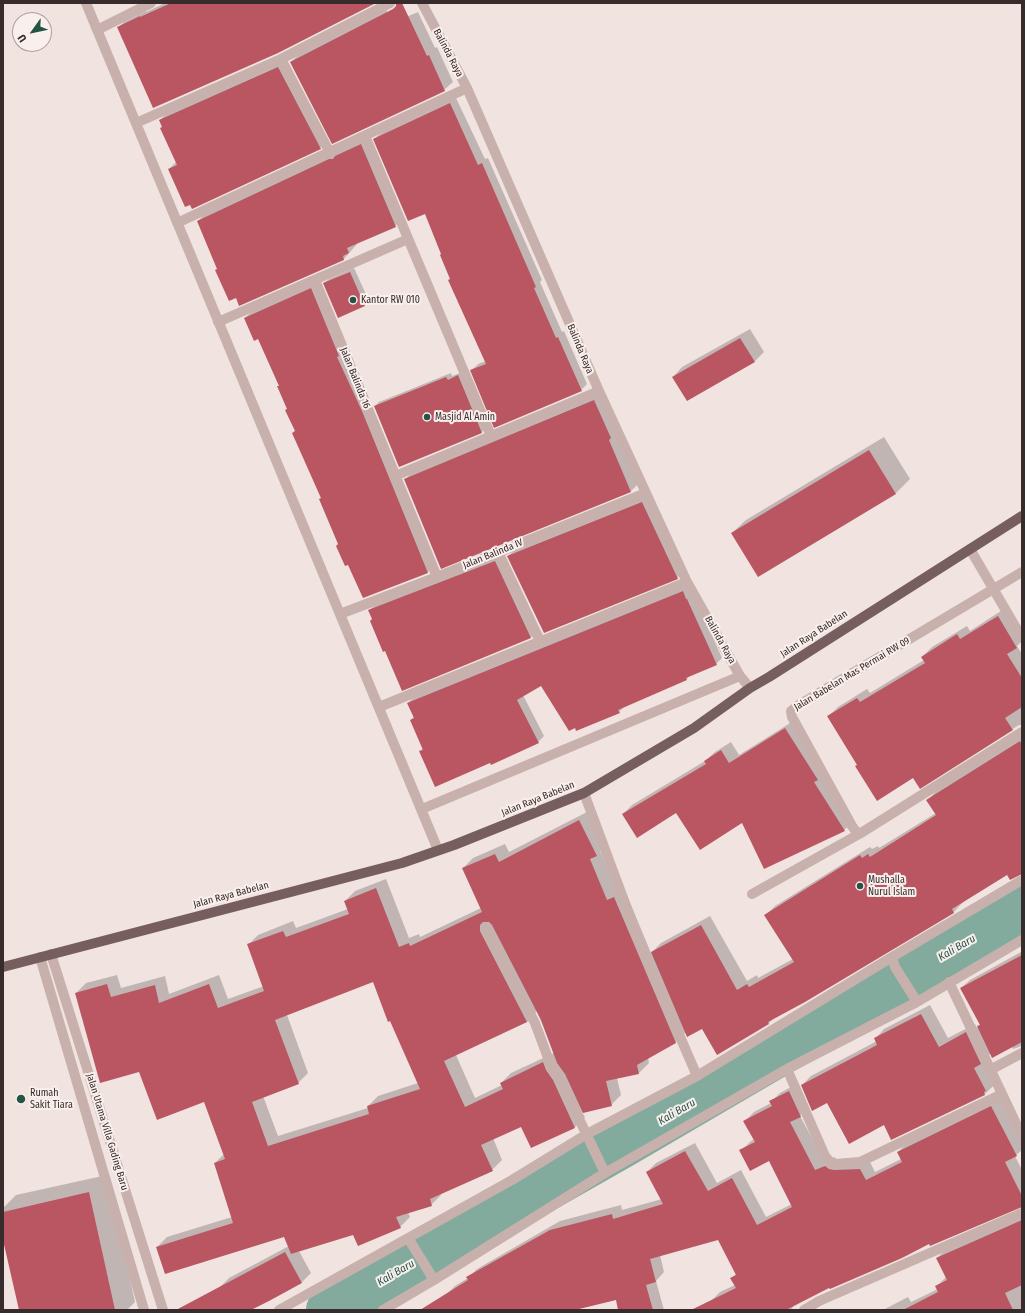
<!DOCTYPE html>
<style>
body{margin:0}
#map{position:relative;width:1025px;height:1313px;overflow:hidden;background:#f1e3e0;font-family:"Fira Sans Condensed",sans-serif}
canvas{display:block}
.frame{position:absolute;inset:0;border:4px solid #372b2b;pointer-events:none}
.north{position:absolute;left:12px;top:12px;width:40px;height:40px;box-sizing:border-box;background:#f9efec;border:1px solid #aba19f;border-radius:50%;rotate:237deg;font-size:11px;font-weight:700;line-height:16px;text-align:center;color:#372b2b}
.north::after{content:'';display:block;margin:auto;width:14px;height:18px;background:#255447;clip-path:polygon(50% 0,100% 100%,50% 72%,0 100%)}
</style>
<div id="map">
<canvas width="1025" height="1313"></canvas>
<div class="frame"></div>
<div class="north">U</div>
</div>
<script>
const g = document.querySelector('canvas').getContext('2d');
g.lineJoin = 'round';
function fillPath(path, color) {
  g.fillStyle = color;
  g.fill(path, 'evenodd');
}
function poly(rows) {
  const path = new Path2D();
  for (const r of rows) {
    path.moveTo(r[0], r[1]);
    for (let i = 2; i < r.length; i += 2) path.lineTo(r[i], r[i + 1]);
  }
  return path;
}
function stroke(path, color, width, dash) {
  g.strokeStyle = color;
  g.lineWidth = width;
  g.lineCap = dash ? 'butt' : 'round';
  g.setLineDash(dash || []);
  g.stroke(path);
}
function drawText(font, color, halo, rows, align = 'center') {
  g.font = font + ' "Fira Sans Condensed",sans-serif';
  g.lineWidth = 4;
  g.setLineDash([]);
  g.textBaseline = 'middle';
  g.strokeStyle = halo;
  g.fillStyle = color;
  for (const [text, x, y, turn = 0] of rows) {
    g.save();
    g.translate(x, y);
    g.rotate((+turn || 0) * Math.PI / 180);
    g.textAlign = isNaN(turn) ? turn : align;
    if (halo) g.strokeText(text, 0, 0);
    g.fillText(text, 0, 0);
    g.restore();
  }
}
fillPath(poly([
 [165,3,372,3,118,28,124,22,146,11,146,12],
 [386,9,392,23,418,12,435,48,437,47,453,82,444,90,291,62,299,54],
 [286,61,327,141,320,148,169,169,176,162,160,120,167,113],
 [456,98,485,159,488,158,542,280,540,282,562,332,564,331,587,384,581,390,472,370,478,364,486,361,451,278,442,253,425,213,374,139,381,133],
 [370,137,404,218,395,226,356,243,357,244,344,259,236,297,218,269,198,221,206,213],
 [354,268,369,301,365,305,338,317,324,283,329,279],
 [318,283,434,566,428,572,364,597,339,544,321,498,293,433,296,430,280,385,259,337,245,318,252,311],
 [750,329,764,352,755,361,687,399,673,377,682,367],
 [463,372,486,427,482,432,400,466,375,406,379,402,451,373,452,376],
 [602,393,638,484,631,491,441,567,405,480,412,472],
 [884,437,910,479,896,493,758,575,732,533,746,520],
 [650,494,685,570,677,578,508,556,517,548],
 [501,556,537,632,531,637,403,689,370,610,375,605],
 [689,585,693,593,722,658,716,664,690,675,687,679,625,706,619,712,542,685,523,695,544,736,538,742,420,751,423,748,411,720,414,717,408,703,414,697],
 [1007,607,1022,641,1017,646,1022,654,1022,725,1019,725,920,787,913,776,858,764,828,717,838,707,867,689,870,693,924,660,922,657,932,647,967,626,970,631],
 [795,720,854,821,844,830,764,867,743,822,677,812,623,814,632,805,705,761,715,752,731,742,739,755],
 [1022,736,1022,868,1008,874,963,902,954,912,805,1001,775,1017,769,1023,703,1027,686,1032,675,1043,648,1058,649,1063,639,1073,617,1078,621,1095,611,1105,582,1112,585,1117,575,1127,521,1126,493,1138,502,1160,492,1170,441,1193,441,1195,431,1205,408,1212,410,1217,400,1227,354,1233,299,1251,311,1273,302,1282,248,1310,192,1310,219,1288,229,1278,289,1246,285,1236,157,1247,167,1237,232,1217,215,1163,224,1154,205,1101,140,1071,76,993,86,983,117,975,121,988,165,976,169,994,219,975,228,999,264,986,248,945,258,935,293,921,296,928,348,909,345,901,355,891,386,879,409,938,419,934,420,937,481,908,463,868,473,858,505,844,509,852,589,811,607,845,600,851,617,891,624,888,651,953,661,943,710,916,747,981,757,975,758,978,793,959,766,915,775,906,870,847,872,849,878,846,879,848,936,813,928,800,937,790],
 [374,981,418,1083,378,1096,368,1106,368,1108,278,1136,263,1096,298,1083,308,1073,287,1015],
 [537,1011,554,1053,511,1073,501,1083,502,1085,475,1098,456,1055,527,1022],
 [1022,951,1022,1046,1013,1049,1012,1047,991,1053,984,1060,994,1085,985,1094,892,1139,884,1124,827,1101,802,1085,811,1076,877,1041,875,1039,884,1029,930,1005,948,1038,975,1024,977,1028,981,1024,961,988,970,980,1021,952],
 [798,1083,809,1107,800,1116,825,1162,834,1157,838,1160,869,1160,875,1172,901,1159,898,1152,907,1143,1000,1098,1022,1141,1022,1150,1015,1156,1022,1170,1022,1206,929,1243,829,1287,793,1306,793,1307,791,1310,695,1310,711,1301,720,1292,735,1285,732,1278,736,1274,719,1239,660,1255,664,1272,656,1281,664,1310,619,1310,616,1298,571,1310,424,1310,446,1295,455,1286,468,1278,477,1269,560,1221,621,1205,622,1210,662,1199,647,1172,656,1163,695,1143,717,1183,741,1170,766,1217,792,1204,769,1159,741,1151,750,1142,754,1139,745,1121,754,1112,771,1103,771,1102,780,1093],
 [107,1175,135,1302,127,1310,20,1310,3,1236,3,1208,16,1195],
 [1022,1216,1022,1310,883,1310,908,1297,911,1302,938,1289,937,1286,946,1277,937,1258,946,1249]
]), '#0003');
stroke(poly([
 [330,1310,624,1143,1022,910]
]), '#82ab9e', 48);
fillPath(poly([
 [171,3,376,3,278,53,153,108,117,27,140,16,140,17],
 [396,3,402,3,427,56,429,55,445,91,332,144,290,62,393,9,396,6],
 [278,67,321,149,192,209,190,205,185,207,168,169,177,165,160,128,162,127,159,120],
 [450,103,478,165,482,163,536,287,534,288,556,338,558,337,582,391,494,428,470,370,486,364,448,280,450,279,440,255,441,254,425,214,408,221,373,139],
 [361,144,396,227,347,248,349,253,343,256,344,260,239,306,236,298,229,301,215,270,217,269,197,221,329,159,333,159,335,156],
 [350,272,365,306,338,318,323,283],
 [311,288,339,356,337,357,362,411,428,573,363,598,348,565,345,566,336,546,338,544,319,499,321,498,292,433,295,431,285,410,287,409,277,386,279,386,258,339,254,341,244,318],
 [740,338,755,362,687,401,672,377],
 [458,375,482,433,399,467,374,406,446,377,448,380],
 [594,400,611,438,609,440,631,492,441,569,404,479],
 [869,450,896,494,758,577,731,533],
 [642,502,678,579,544,633,507,556],
 [495,561,531,638,402,691,385,651,383,652,370,621,372,619,368,610],
 [683,591,686,599,687,599,717,665,686,678,687,680,618,710,620,713,576,731,575,728,569,731,541,686,517,700,539,743,491,765,490,763,435,787,419,751,423,750,410,720,414,718,407,703],
 [998,616,1017,648,1007,654,1022,678,1022,707,1005,718,1013,730,920,789,913,778,877,801,855,766,857,765,827,716,857,698,860,702,925,663,921,657,957,634,960,639],
 [785,728,818,780,814,782,845,831,764,869,742,823,700,850,676,813,637,838,622,814,706,764,704,761,721,750,729,763],
 [1020,741,1022,745,1022,874,1010,880,1007,875,952,909,954,913,805,1002,768,1022,769,1024,717,1055,702,1029,687,1037,651,952,701,925,737,990,747,984,749,987,794,962,764,915,860,855,862,858,868,854,870,857,936,815,926,800],
 [579,820,597,856,590,859,607,900,614,897,676,1043,637,1065,639,1074,606,1081,612,1106,583,1113,565,1074,557,1063,541,1020,492,925,489,922,483,922,480,925,480,931,527,1022,444,1061,465,1107,503,1089,500,1083,543,1062,546,1070,553,1080,575,1128,531,1148,521,1127,481,1145,493,1171,430,1199,432,1206,396,1217,401,1228,358,1246,353,1235,291,1254,284,1237,165,1274,156,1247,233,1223,214,1163,225,1159,204,1102,157,1120,139,1072,100,1083,75,993,107,984,111,997,155,985,159,1003,209,984,218,1008,264,991,247,944,283,931,286,937,349,914,344,901,376,888,399,947,409,943,410,946,482,912,462,868,495,854,499,862],
 [373,982,388,1022,390,1021,420,1089,367,1106,369,1114,268,1146,252,1102,299,1084,275,1020],
 [1022,955,1022,1042,992,1058,977,1026,980,1025,960,988],
 [921,1014,939,1047,966,1032,981,1064,974,1068,986,1091,984,1092,985,1095,891,1140,884,1125,849,1144,827,1103,812,1111,801,1085,877,1045,874,1038],
 [789,1091,801,1117,790,1122,815,1170,825,1166,829,1169,834,1170,860,1169,866,1180,902,1162,897,1152,991,1106,1017,1156,1005,1162,1022,1196,1022,1207,930,1246,929,1244,902,1258,830,1289,829,1288,786,1310,691,1310,736,1288,730,1278,736,1275,718,1240,650,1259,656,1282,646,1285,653,1310,618,1310,616,1300,575,1310,420,1310,468,1280,466,1277,550,1230,612,1214,613,1219,663,1204,646,1172,685,1151,708,1191,732,1178,757,1225,792,1207,769,1161,750,1171,739,1150,755,1142,743,1121,772,1106,769,1101],
 [89,1192,115,1310,19,1310,3,1240,3,1212],
 [1022,1220,1022,1285,1005,1293,1013,1310,903,1310,938,1292,935,1286,947,1280,936,1258],
 [285,1252,302,1283,269,1301,251,1310,176,1310]
]), '#b95661');
stroke(poly([
 [86,3,438,850],
 [422,3,467,88,599,391,687,582,740,676,750,688],
 [97,30,151,3],
 [281,59,330,153],
 [136,123,281,59,390,3],
 [365,136,491,436],
 [177,223,467,88],
 [315,280,437,577],
 [218,322,408,239],
 [395,476,599,391],
 [970,549,1022,638],
 [498,552,540,641],
 [340,614,437,577,646,493],
 [379,707,687,582],
 [584,793,642,949,697,1076],
 [422,809,740,676],
 [858,834,852,826,792,717,791,711,797,706,1022,572],
 [752,894,861,833,1022,732],
 [486,928,535,1023,551,1066,559,1077,605,1173],
 [51,954,163,1310],
 [40,957,144,1310],
 [892,957,895,967,917,1002],
 [949,982,1022,1136],
 [787,1069,825,1156,831,1163,835,1164,860,1162,1002,1094],
 [990,1070,1022,1053],
 [408,1238,434,1280],
 [279,1310,512,1180,587,1134,697,1076,892,957,1022,880],
 [383,1310,434,1280,605,1173,787,1069,917,1002,1022,940],
 [804,1310,819,1301,1022,1213]
]), '#c8b0ad', 10);
stroke(poly([
 [3,967,402,863,454,845,584,793,694,728,750,688,769,677,1022,516]
]), '#775e5e', 10);
for (const [x, y, r, color] of [
 [353,300,4,"#255447"],
 [427,417,4,"#255447"],
 [860,886,4,"#255447"],
 [21,1099,5,"#255447"]
]) {
  const dot = new Path2D();
  dot.arc(x, y, r, 0, 2 * Math.PI);
  g.fillStyle = color;
  g.fill(dot);
  stroke(dot, '#f9efec', 1.5);
}
drawText('10px', '#372b2b', '#f9efec', [
 ["Balinda Raya",448,53,62],
 ["Balinda Raya",580,349,67],
 ["Jalan Balinda 16",355,378,68],
 ["Jalan Balinda IV",493,554,-22],
 ["Jalan Raya Babelan",814,634,-33],
 ["Balinda Raya",720,640,61],
 ["Jalan Babelan Mas Permai RW 09",852,674,-31],
 ["Jalan Raya Babelan",538,799,-22],
 ["Jalan Raya Babelan",231,895,-15],
 ["Jalan Utama Villa Gading Baru",107,1132,73]
]);
drawText('10px', '#372b2b', '#f9efec', [
 ["Kantor RW 010",361,300],
 ["Masjid Al Amin",435,417],
 ["Mushalla",868,880],
 ["Nurul Islam",868,892],
 ["Rumah",30,1093],
 ["Sakit Tiara",30,1105]
], 'left');
drawText('italic 11px', '#255447', '#f9efec', [
 ["Kali Baru",957,948,-30],
 ["Kali Baru",677,1112,-30],
 ["Kali Baru",396,1273,-30]
]);
</script>
